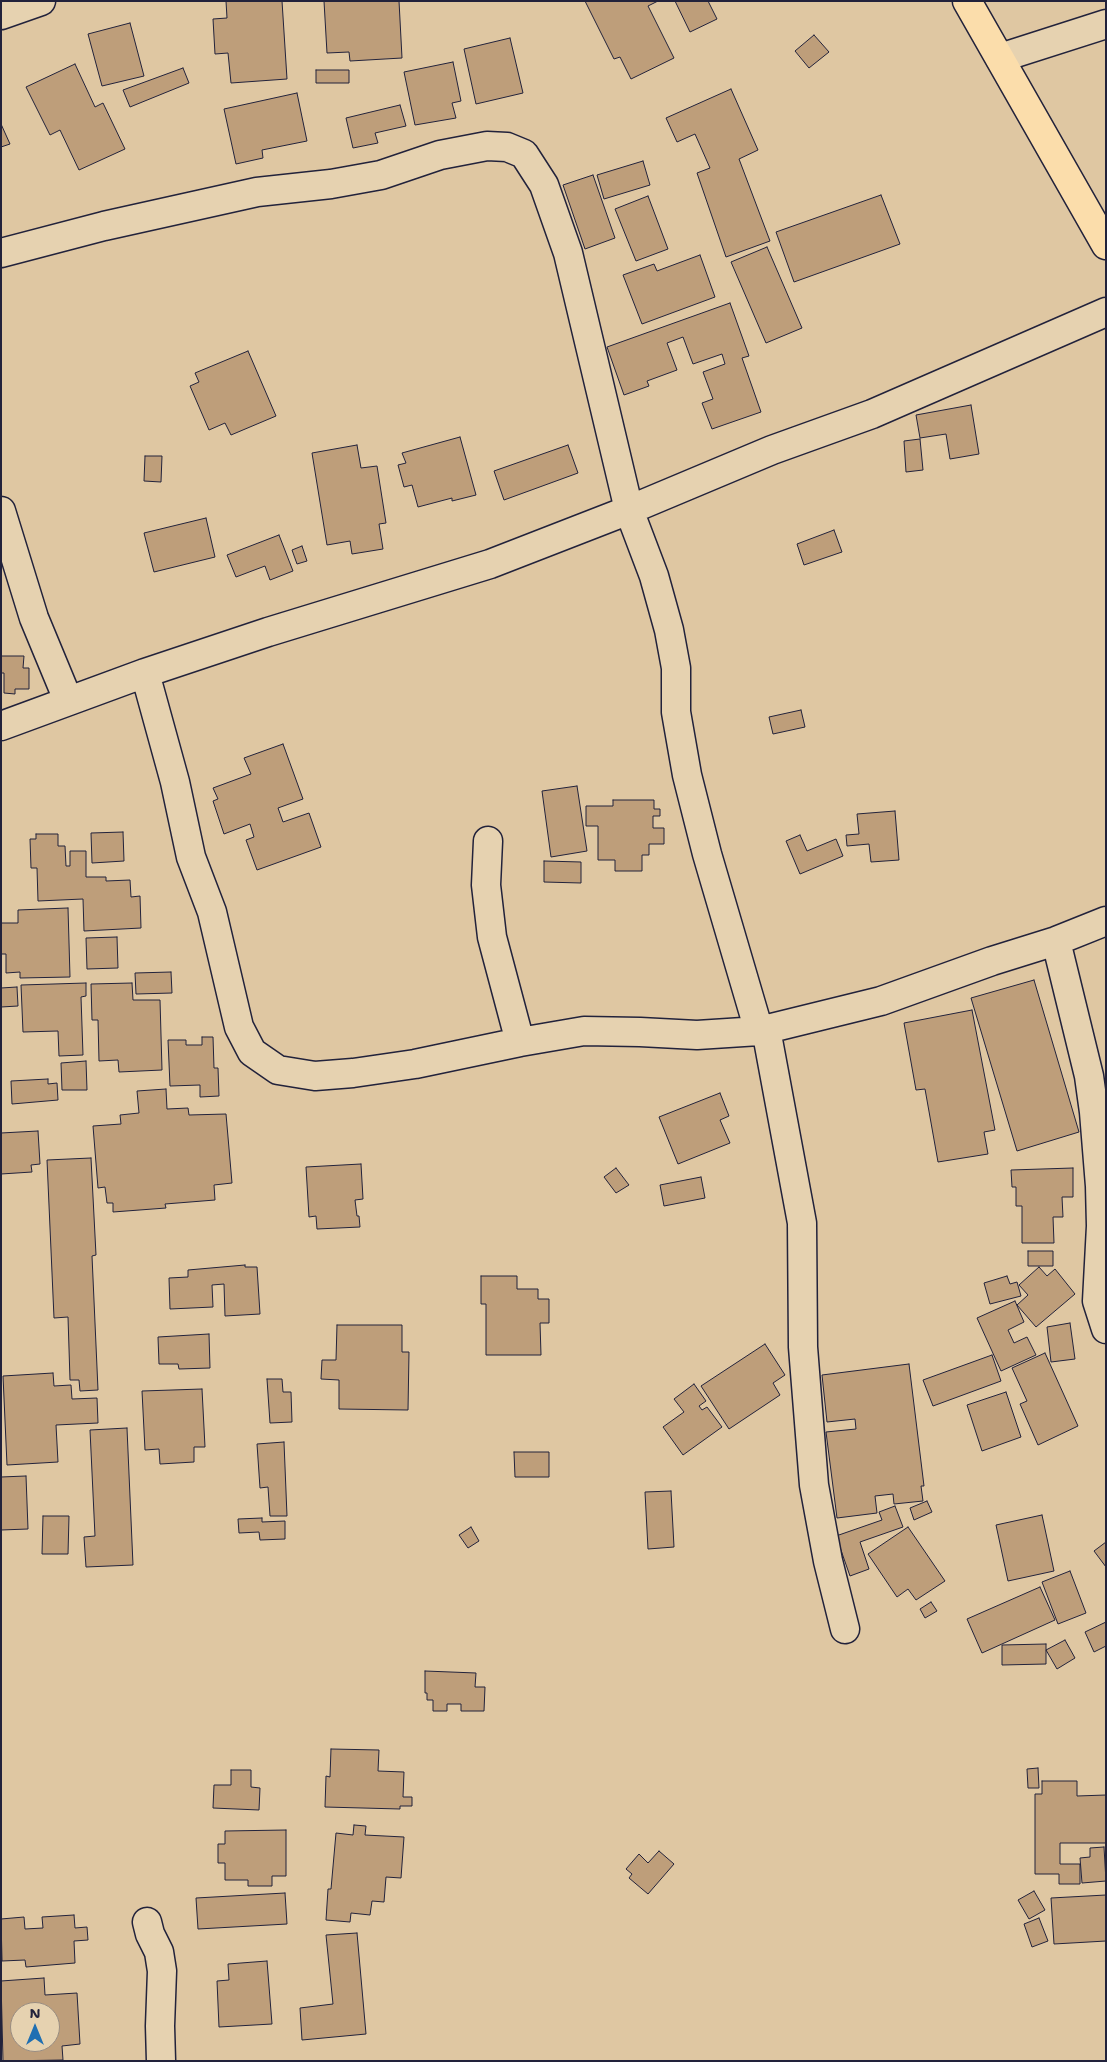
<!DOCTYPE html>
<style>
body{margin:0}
#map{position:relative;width:1107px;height:2062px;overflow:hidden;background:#dfc7a2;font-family:"Shantell Sans",sans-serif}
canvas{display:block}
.frame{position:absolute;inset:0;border:2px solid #22223b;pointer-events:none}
.north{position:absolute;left:10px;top:2002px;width:50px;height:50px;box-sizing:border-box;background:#e6d2b0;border:1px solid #988c81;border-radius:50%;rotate:0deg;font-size:14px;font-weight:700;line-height:20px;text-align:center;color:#22223b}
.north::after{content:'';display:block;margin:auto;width:18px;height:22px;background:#1f6fb2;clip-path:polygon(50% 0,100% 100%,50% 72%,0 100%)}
</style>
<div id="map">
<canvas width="1107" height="2062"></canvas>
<div class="frame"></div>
<div class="north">N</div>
</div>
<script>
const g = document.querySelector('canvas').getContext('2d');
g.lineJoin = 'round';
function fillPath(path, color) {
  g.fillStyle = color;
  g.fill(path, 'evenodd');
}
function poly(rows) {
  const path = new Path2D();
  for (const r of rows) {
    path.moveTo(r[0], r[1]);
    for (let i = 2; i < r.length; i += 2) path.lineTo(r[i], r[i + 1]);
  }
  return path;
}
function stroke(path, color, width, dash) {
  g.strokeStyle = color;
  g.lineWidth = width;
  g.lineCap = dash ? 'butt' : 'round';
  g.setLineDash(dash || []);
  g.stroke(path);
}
const building = poly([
 [226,1,282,1,287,79,231,83,228,53,215,54,213,19,227,18,226,1],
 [324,1,399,1,402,58,350,61,349,52,327,53,324,1],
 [585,1,658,1,648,6,674,58,631,79,620,57,614,59,585,1],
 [675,1,708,1,717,19,690,32,675,1],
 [130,23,144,76,102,86,88,34,130,23],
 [814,35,829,52,809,68,795,51,814,35],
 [510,38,523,93,476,104,464,49,510,38],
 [453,62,461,101,452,103,456,118,415,125,404,72,453,62],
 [75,64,95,107,103,103,125,149,79,170,60,130,50,135,26,87,75,64],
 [183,68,189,83,130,107,123,90,183,68],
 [316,70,349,70,349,83,316,83,316,70],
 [731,89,758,150,739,159,770,241,726,257,697,173,710,168,695,134,677,142,666,118,731,89],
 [297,93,307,141,262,150,263,158,236,164,224,109,297,93],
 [400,105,406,126,375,133,378,143,353,148,346,118,400,105],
 [1,124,10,144,1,147,1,124],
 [643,161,650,185,604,199,597,175,643,161],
 [593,175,615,238,585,249,563,185,593,175],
 [881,195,900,244,794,282,776,232,881,195],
 [648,196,668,249,636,261,615,209,648,196],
 [767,247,802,328,766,343,731,262,767,247],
 [700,255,715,297,642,324,623,275,654,264,657,271,700,255],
 [730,303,749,356,742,358,761,412,712,429,702,403,713,399,703,372,725,364,722,354,693,364,683,337,667,343,677,370,647,381,649,386,624,395,607,347,730,303],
 [248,351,276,416,231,435,225,423,209,430,190,386,199,382,195,373,248,351],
 [971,405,979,454,950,459,946,434,920,438,916,415,971,405],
 [460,437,476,495,452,501,452,498,418,507,412,485,404,487,398,465,406,463,402,453,460,437],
 [920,439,923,470,906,472,904,441,920,439],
 [357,445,361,468,377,466,386,523,379,524,383,549,352,554,350,541,327,545,312,453,357,445],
 [568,445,578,473,504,500,494,471,568,445],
 [145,456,162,456,161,482,144,481,145,456],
 [206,518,215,557,154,572,144,533,206,518],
 [834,530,842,552,804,565,797,544,834,530],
 [279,535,293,571,270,580,265,566,236,577,227,555,279,535],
 [302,546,307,561,297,564,292,550,302,546],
 [1,656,24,656,23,668,29,668,29,689,15,689,15,694,4,693,4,673,1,673,1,656],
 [801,710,805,727,773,734,769,717,801,710],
 [283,744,303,799,278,808,283,822,309,813,321,847,257,870,246,840,254,837,250,824,224,834,213,801,218,799,213,788,251,774,244,758,283,744],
 [577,786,587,851,551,857,542,791,577,786],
 [613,800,654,800,654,809,660,809,660,816,653,816,653,828,664,828,664,844,649,844,649,855,642,855,642,871,615,871,615,860,598,860,598,826,586,826,586,806,613,806,613,800],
 [895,811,899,860,871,862,869,844,847,846,846,835,859,834,857,814,895,811],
 [123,832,124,861,92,863,91,833,123,832],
 [36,834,58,834,58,846,65,846,66,866,70,866,70,851,86,851,86,877,106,877,106,881,130,880,131,897,140,896,141,928,84,931,83,899,38,901,37,868,31,868,30,839,36,839,36,834],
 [800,835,807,851,836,839,843,856,800,874,786,841,800,835],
 [544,861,581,862,581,883,544,882,544,861],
 [68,908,70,977,20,978,20,972,6,973,6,954,1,954,1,923,18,923,18,910,68,908],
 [117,937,118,968,87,969,86,938,117,937],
 [171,972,172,993,136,994,135,973,171,972],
 [1034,980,1079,1132,1017,1151,971,998,1034,980],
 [86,983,86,996,81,997,83,1055,59,1056,58,1031,23,1032,21,985,86,983],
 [132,983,133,1000,160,1000,162,1070,119,1072,118,1060,99,1061,98,1020,92,1020,91,984,132,983],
 [17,987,18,1006,1,1007,1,988,17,987],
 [972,1010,995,1130,984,1132,988,1154,938,1162,925,1089,916,1090,904,1023,972,1010],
 [202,1037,213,1037,214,1068,218,1068,219,1096,200,1097,200,1085,170,1086,168,1040,186,1040,186,1045,202,1045,202,1037],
 [86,1061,87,1090,62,1090,61,1063,86,1061],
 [48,1079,48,1084,57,1083,58,1100,12,1104,11,1081,48,1079],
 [166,1089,167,1109,188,1108,189,1115,226,1114,232,1183,214,1185,215,1200,165,1204,166,1208,113,1212,113,1203,107,1203,105,1187,98,1188,93,1126,121,1124,120,1115,139,1113,137,1091,166,1089],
 [720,1093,729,1116,720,1120,730,1143,678,1164,659,1117,720,1093],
 [38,1131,40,1164,31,1165,32,1172,1,1174,1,1133,38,1131],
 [91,1158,96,1255,92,1256,98,1390,80,1391,79,1380,70,1380,68,1317,54,1318,47,1160,91,1158],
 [361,1164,363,1199,355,1200,357,1216,359,1216,360,1227,317,1229,316,1216,309,1217,306,1167,361,1164],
 [616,1168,629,1185,616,1193,604,1177,616,1168],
 [1073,1168,1073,1197,1062,1197,1063,1217,1053,1217,1054,1243,1022,1243,1022,1206,1016,1206,1016,1187,1012,1187,1011,1170,1073,1168],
 [701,1177,705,1198,664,1206,660,1185,701,1177],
 [1028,1251,1053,1251,1053,1266,1028,1266,1028,1251],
 [245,1265,245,1267,257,1267,260,1314,225,1316,224,1284,212,1285,213,1307,170,1309,169,1278,188,1277,188,1270,245,1265],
 [1039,1267,1047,1276,1055,1269,1075,1294,1036,1327,1017,1305,1028,1295,1019,1285,1039,1267],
 [481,1276,517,1276,517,1289,538,1289,538,1299,549,1299,549,1323,540,1323,541,1355,486,1355,486,1304,481,1304,481,1276],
 [1007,1276,1010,1284,1017,1282,1021,1296,990,1304,984,1283,1007,1276],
 [1015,1301,1024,1322,1008,1330,1014,1343,1027,1337,1036,1355,1001,1371,977,1318,1015,1301],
 [1070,1323,1075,1359,1051,1362,1047,1327,1070,1323],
 [337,1325,402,1325,402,1352,409,1352,408,1410,339,1409,339,1380,321,1379,322,1360,336,1360,337,1325],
 [209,1334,210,1368,179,1369,178,1364,159,1364,158,1337,209,1334],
 [765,1344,785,1375,773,1383,780,1395,729,1429,701,1386,765,1344],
 [1045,1353,1078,1426,1038,1445,1020,1404,1027,1401,1012,1368,1045,1353],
 [992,1355,1001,1381,933,1406,923,1380,992,1355],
 [909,1364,924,1486,921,1486,923,1501,894,1504,893,1494,875,1496,877,1513,837,1518,826,1432,856,1429,855,1419,827,1422,822,1375,909,1364],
 [53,1373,54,1386,71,1385,72,1399,97,1398,98,1423,56,1425,58,1462,7,1465,3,1376,53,1373],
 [267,1379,282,1379,283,1392,291,1392,292,1422,270,1423,267,1379],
 [694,1384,706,1401,699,1406,702,1410,707,1407,722,1427,683,1455,663,1427,684,1412,674,1399,694,1384],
 [202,1389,205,1447,194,1447,194,1462,160,1464,159,1449,145,1450,142,1391,202,1389],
 [1006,1392,1021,1437,982,1451,967,1405,1006,1392],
 [127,1428,133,1565,86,1567,84,1537,95,1536,90,1430,127,1428],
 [284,1442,287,1516,270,1516,268,1487,260,1488,257,1444,284,1442],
 [514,1452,549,1452,549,1477,515,1477,514,1452],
 [26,1476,28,1529,1,1530,1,1477,26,1476],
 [671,1491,674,1547,648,1549,645,1492,671,1491],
 [927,1501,932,1512,914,1520,910,1508,927,1501],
 [895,1506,903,1527,860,1542,869,1569,850,1576,836,1536,882,1520,879,1512,895,1506],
 [1042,1515,1054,1571,1008,1581,996,1525,1042,1515],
 [43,1516,69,1516,68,1554,42,1554,43,1516],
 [262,1518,262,1522,285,1521,285,1539,260,1540,259,1532,239,1533,238,1519,262,1518],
 [471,1527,479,1541,468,1548,459,1535,471,1527],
 [908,1527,945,1581,916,1600,908,1589,897,1597,868,1554,908,1527],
 [1106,1542,1106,1567,1094,1551,1106,1542],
 [1070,1571,1086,1613,1058,1624,1042,1582,1070,1571],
 [1040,1587,1055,1620,982,1653,967,1619,1040,1587],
 [931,1602,937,1611,925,1618,920,1609,931,1602],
 [1106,1622,1106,1646,1094,1652,1085,1632,1106,1622],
 [1065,1640,1075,1658,1057,1669,1046,1650,1065,1640],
 [1046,1644,1046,1664,1002,1665,1002,1645,1046,1644],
 [425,1671,476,1673,475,1687,485,1687,484,1711,461,1711,461,1704,447,1704,447,1711,433,1711,433,1700,427,1700,427,1693,425,1693,425,1671],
 [331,1749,379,1750,378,1771,404,1772,403,1797,412,1797,412,1806,400,1806,400,1809,325,1807,326,1776,330,1777,331,1749],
 [1038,1768,1039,1788,1028,1788,1027,1769,1038,1768],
 [231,1770,251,1770,251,1787,260,1788,259,1810,213,1808,214,1785,231,1785,231,1770],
 [1042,1781,1077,1781,1077,1796,1106,1795,1106,1843,1060,1843,1060,1864,1080,1864,1080,1884,1059,1884,1059,1874,1035,1874,1035,1794,1042,1794,1042,1781],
 [354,1825,366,1826,365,1835,404,1837,401,1878,386,1877,384,1902,372,1901,370,1915,351,1913,350,1922,326,1920,328,1889,331,1889,336,1833,353,1835,354,1825],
 [286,1830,286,1876,272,1876,272,1886,248,1886,248,1880,225,1880,225,1863,218,1863,218,1844,225,1844,225,1831,286,1830],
 [1104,1847,1106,1881,1082,1883,1080,1858,1090,1857,1090,1848,1104,1847],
 [659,1851,674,1864,648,1894,629,1878,632,1874,626,1869,639,1854,648,1863,659,1851],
 [1034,1891,1045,1910,1029,1919,1018,1900,1034,1891],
 [285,1893,287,1924,198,1929,196,1898,285,1893],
 [1106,1895,1106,1941,1054,1944,1051,1898,1106,1895],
 [74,1915,75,1928,87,1927,88,1940,74,1941,75,1963,26,1967,25,1960,2,1961,1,1919,24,1917,25,1929,43,1928,42,1917,74,1915],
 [1039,1918,1048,1941,1032,1947,1024,1924,1039,1918],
 [357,1933,366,2034,302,2040,300,2008,333,2004,326,1935,357,1933],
 [267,1961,272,2024,219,2027,217,1981,229,1980,228,1964,267,1961],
 [44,1978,45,1995,77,1993,80,2044,62,2046,63,2060,3,2061,1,1981,44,1978],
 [20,2012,50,2012,50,2042,20,2042,20,2012]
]);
fillPath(building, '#be9e7a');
stroke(building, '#22223b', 1);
const minor = poly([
 [1,15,41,1],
 [1000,58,1106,24],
 [1,253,104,226,257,192,331,184,381,175,440,155,487,146,507,147,524,154,544,185,568,253,629,510,654,576,669,630,676,668,676,712,687,775,707,854,759,1031],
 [1,511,34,618,68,700],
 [145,673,175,782,191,857,212,912,239,1027,252,1052,278,1070,315,1076,353,1073,415,1064,520,1042,584,1031,640,1032,697,1035,759,1031,881,1001,992,961,1056,941,1106,921],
 [1,726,145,673,268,632,490,564,629,510,772,450,872,414,1106,312],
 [488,841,486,885,492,937,520,1042],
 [1056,941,1089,1076,1094,1112,1100,1186,1101,1226,1097,1301,1106,1329],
 [766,1029,802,1223,803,1347,814,1485,828,1561,845,1629],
 [147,1922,150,1934,159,1952,162,1971,160,2026,161,2061]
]);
const trunk = poly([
 [967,1,1106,245]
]);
stroke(minor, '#22223b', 31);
stroke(trunk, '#22223b', 31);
stroke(minor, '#e6d2b0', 28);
stroke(trunk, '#fbddab', 28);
</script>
